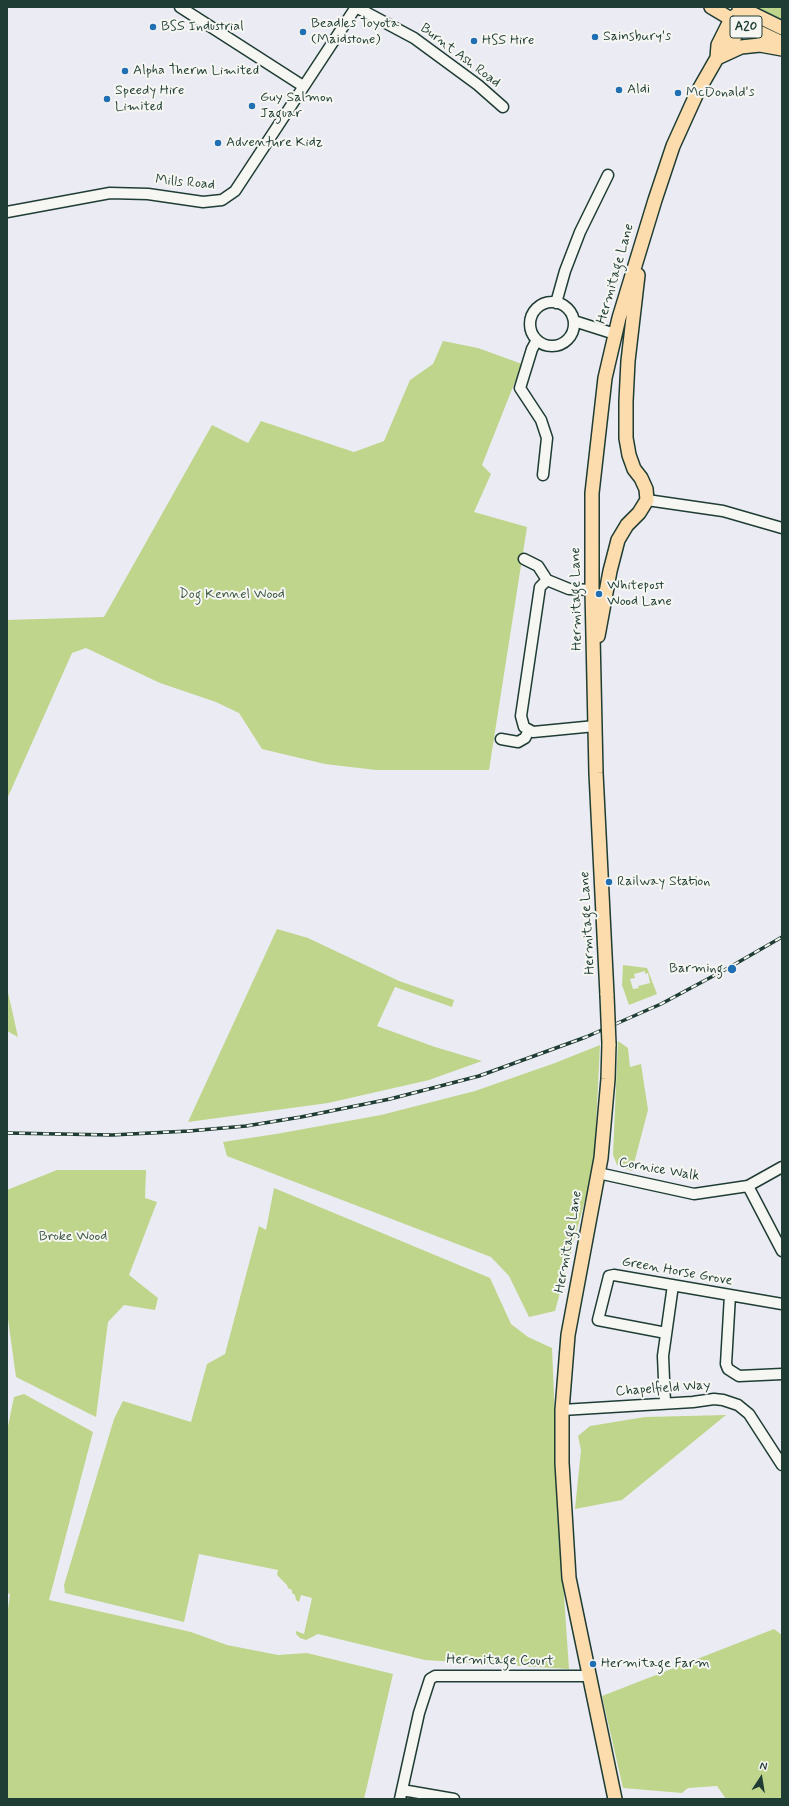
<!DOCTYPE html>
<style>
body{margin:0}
#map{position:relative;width:789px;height:1806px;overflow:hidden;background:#ebecf3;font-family:Mynerve,sans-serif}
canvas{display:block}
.frame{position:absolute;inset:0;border:8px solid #1f3d34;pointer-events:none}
.north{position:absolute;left:741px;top:1758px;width:40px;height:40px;-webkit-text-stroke:3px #f6f6f2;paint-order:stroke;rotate:12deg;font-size:11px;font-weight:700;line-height:16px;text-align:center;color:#1f3d34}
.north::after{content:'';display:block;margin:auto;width:14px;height:18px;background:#1f3d34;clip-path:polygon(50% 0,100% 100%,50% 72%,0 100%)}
</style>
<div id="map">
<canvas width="789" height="1806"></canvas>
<div class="frame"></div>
<div class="north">N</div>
</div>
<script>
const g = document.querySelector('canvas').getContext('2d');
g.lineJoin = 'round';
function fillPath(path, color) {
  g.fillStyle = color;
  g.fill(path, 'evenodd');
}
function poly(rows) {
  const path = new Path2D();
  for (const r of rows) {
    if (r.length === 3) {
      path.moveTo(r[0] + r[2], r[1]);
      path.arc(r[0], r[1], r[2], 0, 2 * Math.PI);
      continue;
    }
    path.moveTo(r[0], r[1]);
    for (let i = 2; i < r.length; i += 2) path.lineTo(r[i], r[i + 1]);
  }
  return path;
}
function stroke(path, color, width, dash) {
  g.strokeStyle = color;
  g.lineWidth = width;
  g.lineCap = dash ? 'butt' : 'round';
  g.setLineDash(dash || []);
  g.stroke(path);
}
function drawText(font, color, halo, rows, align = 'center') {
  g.font = font + ' Mynerve,sans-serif';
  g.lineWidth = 4;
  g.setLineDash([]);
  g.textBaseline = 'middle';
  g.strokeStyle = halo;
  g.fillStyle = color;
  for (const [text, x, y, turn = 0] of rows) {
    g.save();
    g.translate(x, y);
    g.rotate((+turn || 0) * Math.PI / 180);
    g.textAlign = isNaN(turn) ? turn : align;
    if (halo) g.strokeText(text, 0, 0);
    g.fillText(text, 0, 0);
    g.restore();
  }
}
fillPath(poly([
 [756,7,782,7,782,19],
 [443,341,478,348,522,364,482,465,491,474,474,512,527,527,489,770,376,770,325,764,262,749,239,713,216,702,160,683,86,648,72,653,7,799,7,620,104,617,212,425,248,443,261,421,354,452,384,441,410,380,433,364],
 [277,929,308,938,399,981,454,1000,452,1007,395,987,377,1026,435,1047,482,1061,429,1080,328,1103,188,1122],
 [623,965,647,968,657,994,629,1005,622,985],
 [645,971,645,974,648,973,650,983,638,986,639,988,633,989,630,979,635,978,634,974],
 [7,988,18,1037,7,1031],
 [618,1041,628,1048,630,1067,641,1064,648,1110,632,1171,617,1165,613,1155],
 [600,1045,594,1167,555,1311,529,1317,509,1276,491,1257,227,1156,223,1142,276,1134,381,1115,475,1091,555,1063],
 [57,1170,146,1170,145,1198,157,1202,129,1275,158,1298,155,1310,124,1305,108,1322,96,1417,16,1377,7,1312,7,1190],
 [274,1188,490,1278,511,1324,528,1337,552,1348,560,1537,569,1669,425,1660,318,1634,306,1640,300,1638,296,1634,296,1631,304,1634,312,1598,301,1595,299,1602,296,1600,295,1595,292,1593,292,1590,288,1588,287,1585,277,1575,278,1570,199,1554,184,1622,65,1593,64,1585,114,1419,123,1401,191,1422,207,1364,225,1354,259,1226,266,1230],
 [24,1394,93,1432,49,1600,191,1632,227,1645,278,1655,307,1653,393,1674,364,1799,7,1799,7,1617,10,1594,7,1593,7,1431,14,1397],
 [726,1415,622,1500,575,1509,581,1450,578,1436,590,1426,645,1417],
 [774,1629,782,1635,781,1799,726,1799,717,1786,688,1788,682,1793,623,1788,602,1696]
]), '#bfd58b');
const minor = poly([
 [180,7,303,86],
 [7,212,110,193,148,194,203,202,222,200,235,191,356,7,414,38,478,85,503,107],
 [552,324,22],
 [556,303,565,271,580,232,608,175],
 [574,321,615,334],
 [537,340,532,349,520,388,541,420,547,438,543,475],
 [647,500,723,511,782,528],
 [524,559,538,566,547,580],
 [592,590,569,589,547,580,540,587,521,716,524,727,533,732,595,726],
 [501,739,518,742,525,738,529,730],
 [598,1173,694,1194,748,1186,782,1167],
 [748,1186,782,1251],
 [730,1295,726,1364,728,1369,739,1376,782,1374],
 [666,1333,598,1320,609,1276,614,1275,782,1304],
 [665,1403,663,1356,673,1285],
 [562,1410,693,1402,714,1399,723,1400,738,1405,749,1414,782,1465],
 [402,1790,454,1799],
 [400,1799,419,1713,430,1679,435,1676,589,1676]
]);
const major = poly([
 [711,7,731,19,782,43],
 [739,7,782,28],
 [726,53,741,25,743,17],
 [717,58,741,47,760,45,782,49],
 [598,636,610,571,618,540,627,525,639,513,647,500,646,489,641,478,634,469,629,455,626,438,626,401,628,361,638,275],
 [607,995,596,773,592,590,592,493,605,378,619,318,655,200,673,146,697,93,717,58,718,45,731,19,744,9],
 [609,1044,608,1079,601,1158,568,1335,562,1410,562,1463,569,1578,615,1799]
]);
stroke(minor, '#1f3d34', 13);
stroke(major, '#1f3d34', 16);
stroke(minor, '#f6f6f2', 10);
stroke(major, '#fcdcac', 13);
const rail = poly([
 [7,1133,112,1135,189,1131,246,1126,301,1117,390,1099,479,1076,586,1037,661,1004,730,967,782,937]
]);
stroke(rail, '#1f3d34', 3.5);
stroke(rail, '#f6f6f2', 2, [6]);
const majorBridge = poly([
 [607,995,609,1044]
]);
stroke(majorBridge, '#1f3d34', 16, []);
stroke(majorBridge, '#fcdcac', 13);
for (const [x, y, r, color] of [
 [153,27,4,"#1f6fb2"],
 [303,32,4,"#1f6fb2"],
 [595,37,4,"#1f6fb2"],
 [474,41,4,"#1f6fb2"],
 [125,71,4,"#1f6fb2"],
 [619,90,4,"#1f6fb2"],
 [678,93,4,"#1f6fb2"],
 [107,99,4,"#1f6fb2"],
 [252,106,4,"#1f6fb2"],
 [218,143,4,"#1f6fb2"],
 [599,594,4,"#1f6fb2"],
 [609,882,4,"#1f6fb2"],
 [732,969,5,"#1f6fb2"],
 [593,1664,4,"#1f6fb2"]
]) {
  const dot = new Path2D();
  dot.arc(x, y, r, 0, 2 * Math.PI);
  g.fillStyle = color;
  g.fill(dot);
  stroke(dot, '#f6f6f2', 1.5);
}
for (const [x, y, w] of [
 [746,27,32]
]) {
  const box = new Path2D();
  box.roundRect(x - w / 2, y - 11, w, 22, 3);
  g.fillStyle = '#f6f6f2';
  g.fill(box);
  stroke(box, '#1f3d34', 1);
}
drawText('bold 13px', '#1f3d34', null, [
 ["A20",746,27]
]);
drawText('14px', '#1f3d34', '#f6f6f2', [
 ["Beadles Toyota",311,24],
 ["(Maidstone)",311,40],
 ["BSS Industrial",161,27],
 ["Sainsbury's",603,37],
 ["HSS Hire",482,41],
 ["Alpha Therm Limited",133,71],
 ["Aldi",627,90],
 ["Speedy Hire",115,91],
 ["Limited",115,107],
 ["McDonald's",686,93],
 ["Guy Salmon",260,98],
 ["Jaguar",260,114],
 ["Adventure Kidz",226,143],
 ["Whitepost",607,586],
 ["Wood Lane",607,602],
 ["Railway Station",617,882],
 ["Barming",723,969,"right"],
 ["Hermitage Farm",601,1664]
], 'left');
drawText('14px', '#1f3d34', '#f6f6f2', [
 ["Burnt Ash Road",460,56,37],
 ["Mills Road",185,183,5],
 ["Hermitage Lane",616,274,-74],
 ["Hermitage Lane",577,599,-91],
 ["Hermitage Lane",588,923,-93],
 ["Cornice Walk",659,1170,10],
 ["Hermitage Lane",569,1242,-80],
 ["Green Horse Grove",677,1272,10],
 ["Chapelfield Way",663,1389,-4],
 ["Hermitage Court",500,1661,1]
]);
drawText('14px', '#3f5b45', '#f6f6f2', [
 ["Dog Kennel Wood",232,595],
 ["Broke Wood",73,1237]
]);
</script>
